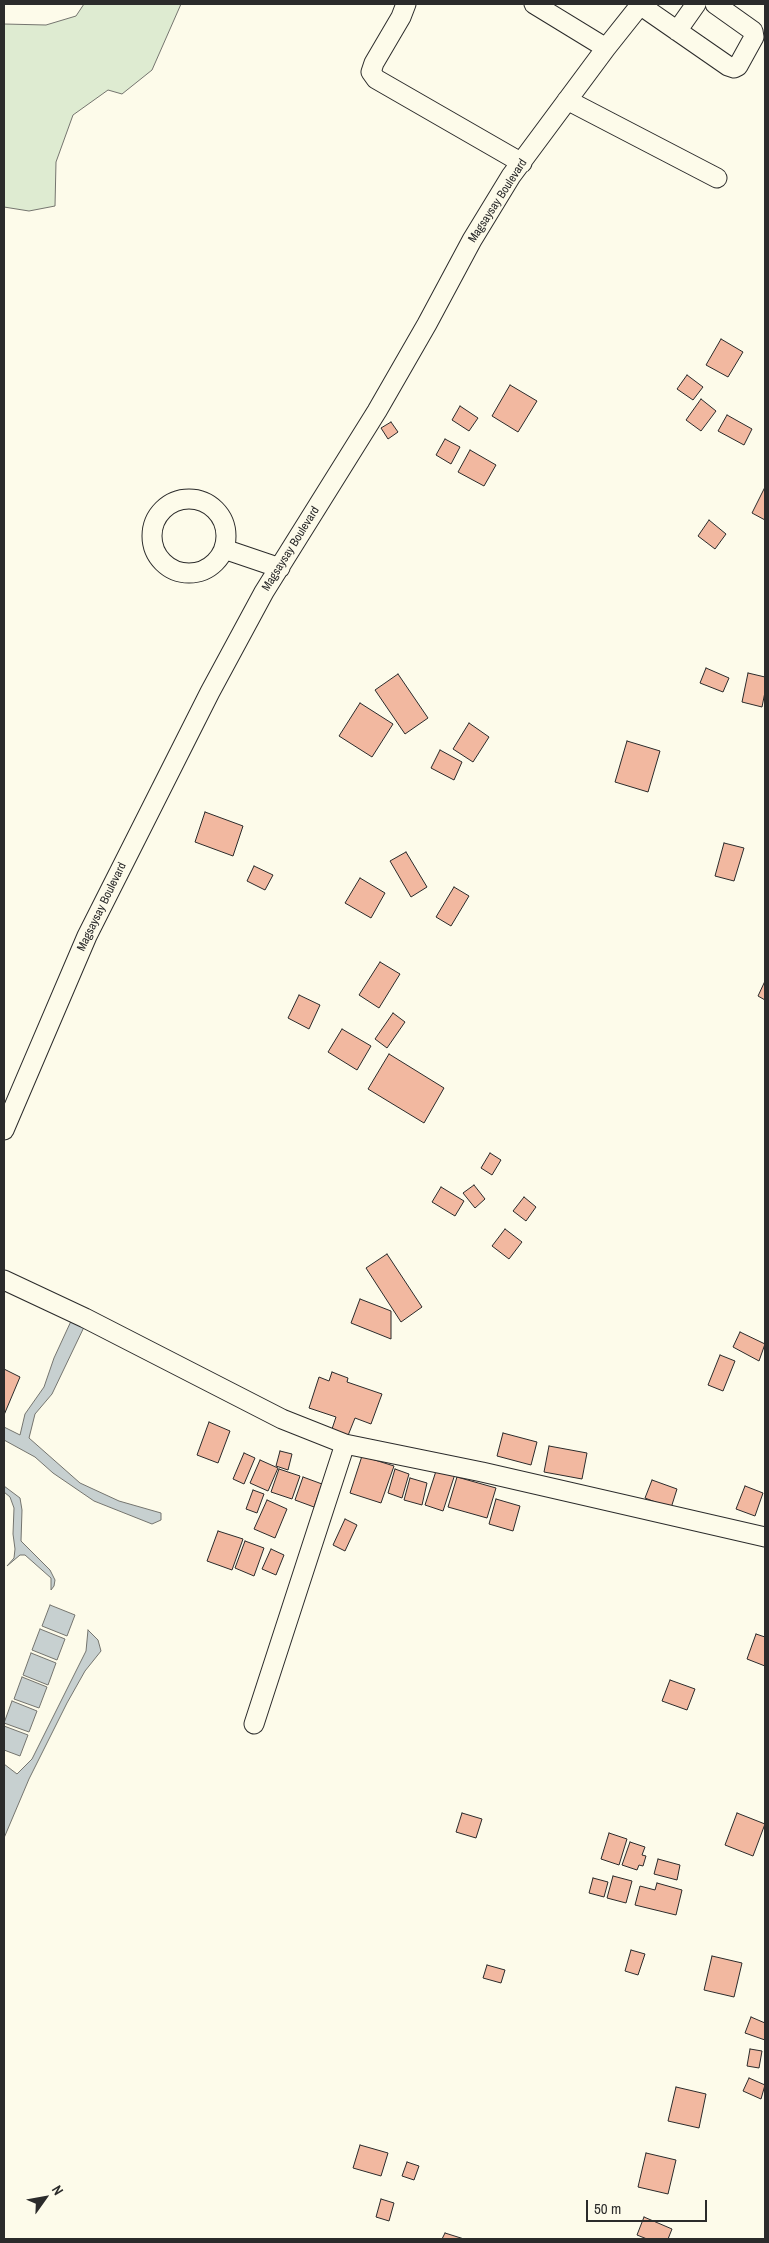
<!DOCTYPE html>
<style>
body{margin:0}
#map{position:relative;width:769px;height:2243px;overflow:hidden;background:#fdfbea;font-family:"Archivo Narrow",sans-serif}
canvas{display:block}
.frame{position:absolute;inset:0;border:5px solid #2b2b2b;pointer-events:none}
.north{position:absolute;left:20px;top:2173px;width:50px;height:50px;-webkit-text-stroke:4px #fdfbea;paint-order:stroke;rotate:58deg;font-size:14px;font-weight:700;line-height:20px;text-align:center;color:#2b2b2b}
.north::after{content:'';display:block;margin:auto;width:18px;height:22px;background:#2b2b2b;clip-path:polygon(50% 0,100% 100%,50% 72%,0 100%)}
.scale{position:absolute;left:586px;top:2200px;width:121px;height:22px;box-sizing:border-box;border:2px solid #2b2b2b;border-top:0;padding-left:6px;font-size:15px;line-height:18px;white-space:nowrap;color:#2b2b2b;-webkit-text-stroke:4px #fdfbea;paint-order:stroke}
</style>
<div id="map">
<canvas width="769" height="2243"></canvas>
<div class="frame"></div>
<div class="north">N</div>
<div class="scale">50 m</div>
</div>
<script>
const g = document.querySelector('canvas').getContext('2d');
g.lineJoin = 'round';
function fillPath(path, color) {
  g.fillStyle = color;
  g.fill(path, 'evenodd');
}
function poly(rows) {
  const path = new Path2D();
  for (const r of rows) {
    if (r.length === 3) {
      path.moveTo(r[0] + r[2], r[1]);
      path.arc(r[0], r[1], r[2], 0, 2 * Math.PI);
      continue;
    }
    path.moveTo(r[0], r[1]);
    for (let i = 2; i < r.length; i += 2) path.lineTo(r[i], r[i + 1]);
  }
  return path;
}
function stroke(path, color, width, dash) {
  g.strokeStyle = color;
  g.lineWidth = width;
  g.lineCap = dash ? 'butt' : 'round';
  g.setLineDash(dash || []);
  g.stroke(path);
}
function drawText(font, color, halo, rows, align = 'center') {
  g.font = font + ' "Archivo Narrow",sans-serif';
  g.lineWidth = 4;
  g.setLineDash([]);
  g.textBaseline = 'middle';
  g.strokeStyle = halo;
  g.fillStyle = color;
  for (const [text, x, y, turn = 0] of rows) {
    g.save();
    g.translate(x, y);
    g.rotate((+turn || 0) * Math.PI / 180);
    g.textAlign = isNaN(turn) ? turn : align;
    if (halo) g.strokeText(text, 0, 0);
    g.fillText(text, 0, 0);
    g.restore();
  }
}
const green = poly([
 [84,4,181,4,152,70,122,94,108,90,73,115,56,162,55,206,29,211,4,207,4,24,46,25,76,16,84,4]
]);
fillPath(green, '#deebd1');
stroke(green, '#74746e', 1);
const water = poly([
 [72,1319,85,1325,52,1394,35,1414,29,1438,80,1483,119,1501,161,1513,161,1520,152,1524,94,1501,53,1473,35,1457,4,1440,4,1427,20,1435,25,1414,44,1387,54,1358,72,1319],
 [4,1486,20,1498,22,1510,21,1541,50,1570,55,1580,54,1586,51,1590,51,1578,25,1555,20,1555,7,1566,14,1558,15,1549,13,1534,14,1508,10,1497,4,1492,4,1486],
 [50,1605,75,1615,67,1636,42,1626,50,1605],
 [40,1629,65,1639,57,1660,32,1650,40,1629],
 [88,1630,98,1640,101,1651,85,1671,67,1703,29,1779,4,1838,4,1764,17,1774,32,1759,86,1651,88,1630],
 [31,1653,56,1663,48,1685,23,1675,31,1653],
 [22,1677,47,1687,39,1708,14,1699,22,1677],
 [12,1701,37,1711,29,1732,4,1723,12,1701],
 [4,1726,28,1735,20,1756,4,1750,4,1726]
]);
fillPath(water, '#c7d0d0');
stroke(water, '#74746e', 1);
const building = poly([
 [721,339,743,352,728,377,706,365,721,339],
 [687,375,703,387,693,400,677,389,687,375],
 [510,385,537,401,518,432,492,416,510,385],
 [701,399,716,411,701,431,686,420,701,399],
 [460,406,478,418,469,431,452,420,460,406],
 [727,415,752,429,744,445,718,431,727,415],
 [391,422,398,432,388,439,381,428,391,422],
 [445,439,460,447,451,464,436,455,445,439],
 [470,450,496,465,484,486,458,472,470,450],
 [765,487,765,520,752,513,765,487],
 [709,520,726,534,715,549,698,536,709,520],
 [706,668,729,678,723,692,700,683,706,668],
 [748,673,765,677,765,692,762,707,742,702,748,673],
 [398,674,428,718,405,734,375,690,398,674],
 [360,703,393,724,372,757,339,736,360,703],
 [469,723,489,737,473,762,453,749,469,723],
 [627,741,660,751,648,792,615,782,627,741],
 [440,750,462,762,454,780,431,768,440,750],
 [205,812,243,826,233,856,195,842,205,812],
 [724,843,744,848,734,881,715,876,724,843],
 [406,852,427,887,411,897,390,861,406,852],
 [254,866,273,875,265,890,247,881,254,866],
 [360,878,385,893,371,918,345,903,360,878],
 [454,887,469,896,451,926,436,917,454,887],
 [380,962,400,974,379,1008,359,995,380,962],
 [765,981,765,1000,758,996,765,981],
 [299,995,320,1005,309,1029,288,1018,299,995],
 [393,1013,405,1022,387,1048,375,1039,393,1013],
 [342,1029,371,1046,357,1070,328,1052,342,1029],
 [389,1054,444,1088,424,1123,368,1089,389,1054],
 [490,1153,501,1160,492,1175,481,1168,490,1153],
 [474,1185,485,1199,475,1208,463,1193,474,1185],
 [441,1187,464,1201,455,1216,432,1202,441,1187],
 [524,1197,536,1207,526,1221,513,1211,524,1197],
 [505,1229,522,1242,509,1259,492,1246,505,1229],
 [387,1254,422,1307,401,1322,366,1268,387,1254],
 [360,1299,391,1311,391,1339,351,1323,360,1299],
 [740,1332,765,1344,759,1361,733,1347,740,1332],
 [720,1355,735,1361,723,1391,708,1385,720,1355],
 [4,1369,20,1377,4,1415,4,1369],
 [332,1372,348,1378,347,1382,382,1394,371,1424,355,1418,347,1438,331,1432,336,1417,309,1408,319,1377,329,1381,332,1372],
 [209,1422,230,1431,218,1463,197,1455,209,1422],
 [503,1433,537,1442,531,1465,497,1456,503,1433],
 [549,1446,587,1453,582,1479,544,1472,549,1446],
 [280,1451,292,1454,288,1470,276,1466,280,1451],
 [244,1453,255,1458,244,1484,233,1479,244,1453],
 [362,1456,394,1466,381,1503,350,1493,362,1456],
 [260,1460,278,1468,268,1491,250,1483,260,1460],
 [437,1468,455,1474,443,1511,425,1505,437,1468],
 [279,1469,300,1476,292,1499,271,1492,279,1469],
 [395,1469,409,1474,402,1498,388,1493,395,1469],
 [303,1477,322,1484,314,1507,295,1500,303,1477],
 [457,1477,496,1488,487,1518,448,1507,457,1477],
 [410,1478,427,1483,422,1505,404,1500,410,1478],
 [652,1480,677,1489,671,1508,645,1498,652,1480],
 [745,1486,763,1493,755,1516,736,1509,745,1486],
 [253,1490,264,1494,257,1513,246,1509,253,1490],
 [496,1499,520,1506,513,1531,489,1524,496,1499],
 [267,1500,287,1509,275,1538,254,1529,267,1500],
 [345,1519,357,1525,345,1551,333,1545,345,1519],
 [218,1531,243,1539,232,1570,207,1561,218,1531],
 [245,1541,264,1548,254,1576,235,1568,245,1541],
 [271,1549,284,1555,276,1575,262,1569,271,1549],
 [756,1634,765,1637,765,1666,747,1659,756,1634],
 [670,1680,695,1689,687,1710,662,1701,670,1680],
 [462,1813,482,1819,476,1838,456,1832,462,1813],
 [737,1813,765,1824,753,1856,725,1845,737,1813],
 [609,1833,627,1839,619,1865,601,1859,609,1833],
 [630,1842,645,1847,642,1855,646,1856,643,1866,639,1865,637,1870,622,1865,630,1842],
 [658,1859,680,1865,677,1880,654,1874,658,1859],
 [613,1876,632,1881,626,1903,607,1898,613,1876],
 [593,1878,608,1882,604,1897,589,1893,593,1878],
 [657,1883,682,1890,676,1915,635,1905,640,1886,655,1890,657,1883],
 [631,1950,645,1954,638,1975,625,1971,631,1950],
 [712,1956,742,1963,734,1997,704,1990,712,1956],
 [487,1965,505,1970,501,1983,483,1978,487,1965],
 [751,2017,765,2023,765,2040,745,2033,751,2017],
 [750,2049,762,2051,759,2068,747,2066,750,2049],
 [749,2078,765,2085,761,2099,743,2091,749,2078],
 [676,2087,706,2094,699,2128,668,2121,676,2087],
 [360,2145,388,2153,381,2176,353,2168,360,2145],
 [646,2153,676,2160,668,2194,638,2187,646,2153],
 [407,2162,419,2166,414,2180,402,2176,407,2162],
 [381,2199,394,2203,389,2221,376,2217,381,2199],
 [644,2217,672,2229,668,2239,647,2239,637,2235,644,2217],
 [445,2233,464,2239,442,2239,445,2233]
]);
fillPath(building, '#f2b8a0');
stroke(building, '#2b2b2b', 1);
const minor = poly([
 [406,4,401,17,374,63,371,72,376,79,522,163],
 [534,4,606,48],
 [640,5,728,66,734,68,738,66,754,37,753,31,715,4],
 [677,31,696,4],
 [567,100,717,178],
 [189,536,37],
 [224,549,280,568],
 [4,1130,87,936,210,692,264,592,377,411,427,324,472,240,511,176,606,48,641,4],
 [4,1280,85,1318,282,1419,345,1444,482,1472,765,1537],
 [254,1724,345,1444]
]);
stroke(minor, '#2b2b2b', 21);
stroke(minor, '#fdfbea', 19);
drawText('12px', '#2b2b2b', '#fdfbea', [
 ["Magsaysay Boulevard",498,201,-57],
 ["Magsaysay Boulevard",291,549,-58],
 ["Magsaysay Boulevard",102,907,-64]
]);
</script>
